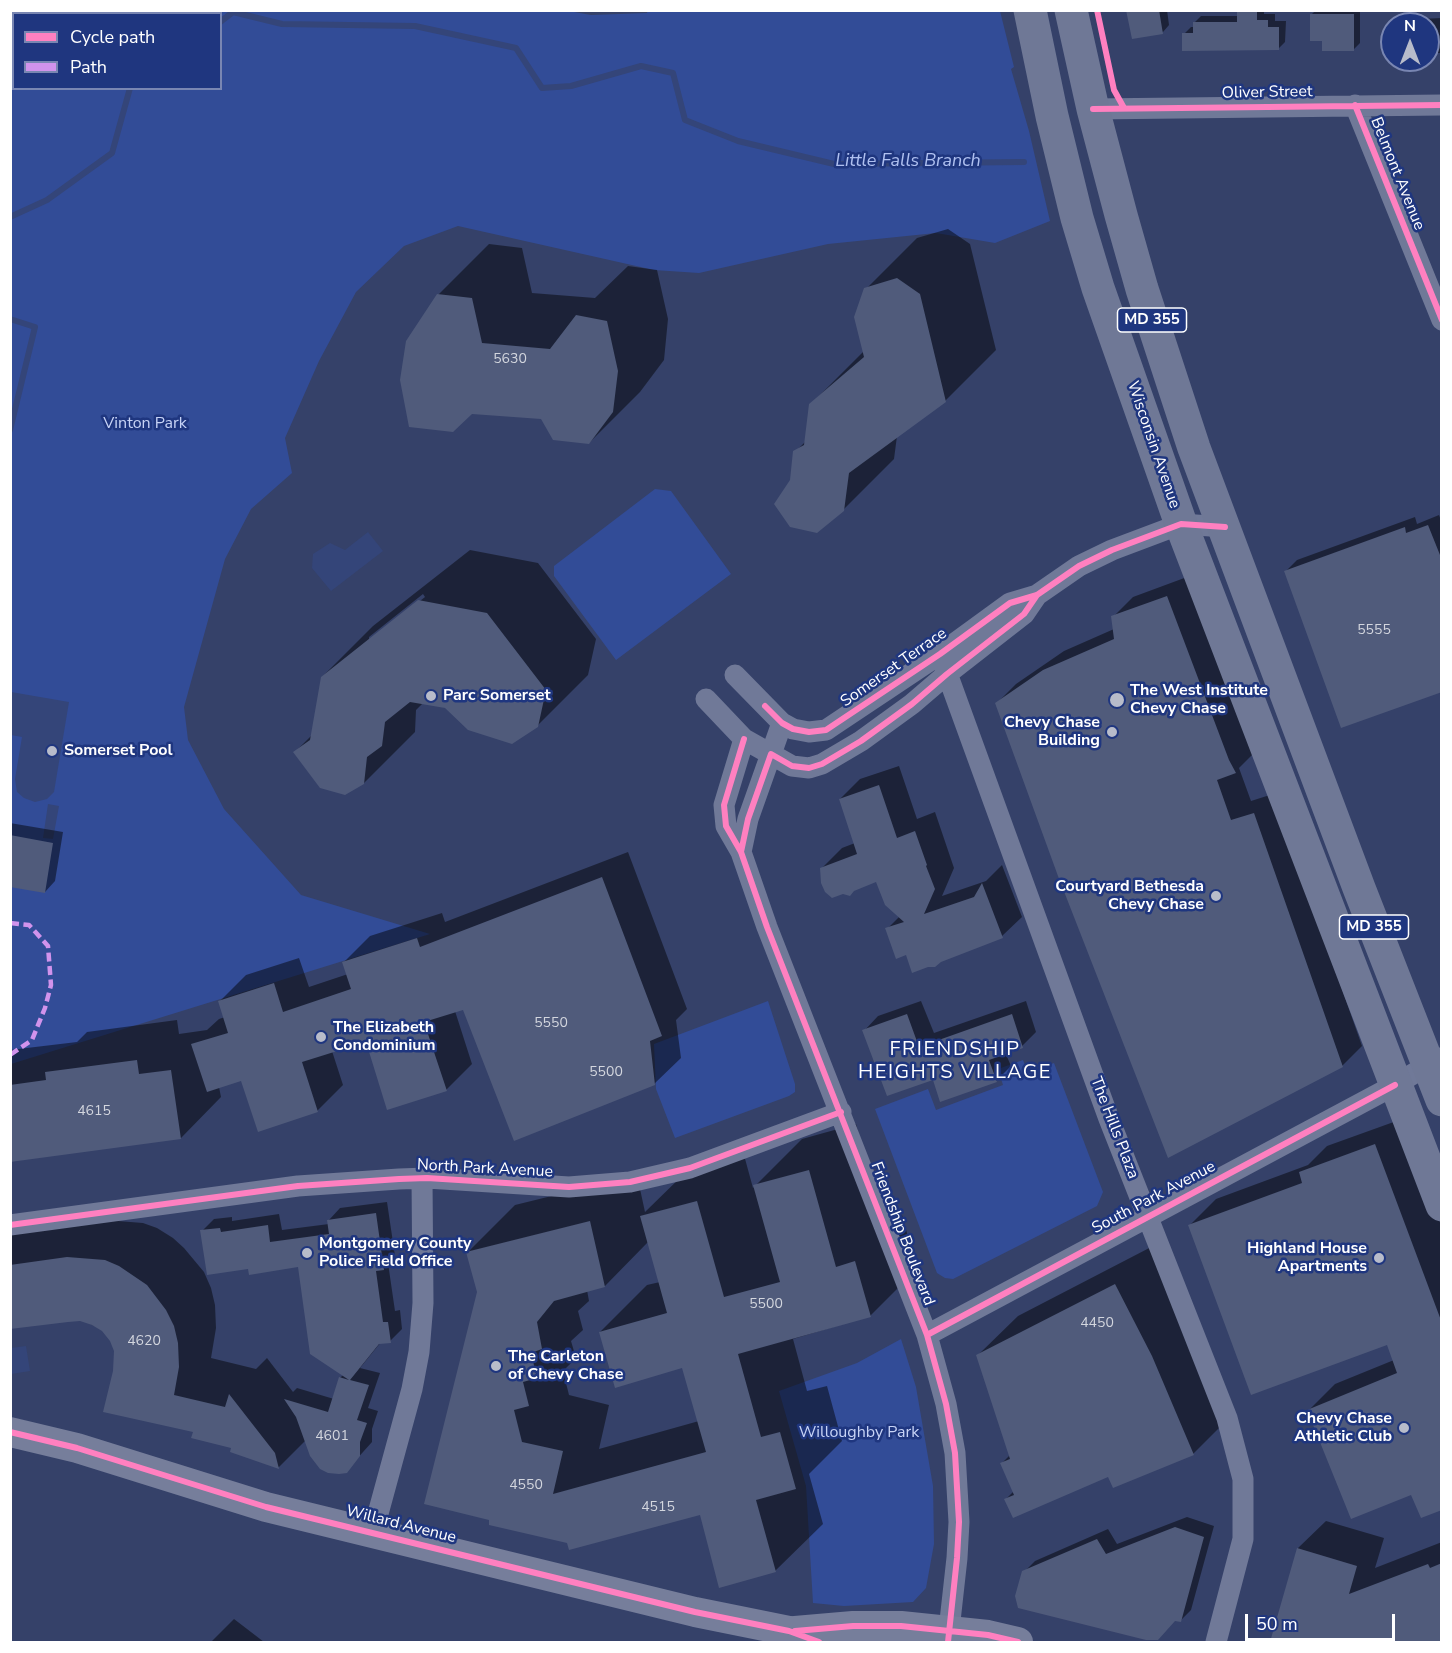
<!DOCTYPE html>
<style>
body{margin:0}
#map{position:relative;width:1452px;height:1653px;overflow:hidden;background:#354169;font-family:"Nunito Sans",sans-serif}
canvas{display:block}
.frame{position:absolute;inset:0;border:12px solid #fff;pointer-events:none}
.legend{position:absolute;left:12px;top:12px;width:210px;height:78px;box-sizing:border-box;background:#1f367f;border:2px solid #7986b2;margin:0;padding:8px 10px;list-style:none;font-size:18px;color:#fff}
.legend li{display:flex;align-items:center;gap:12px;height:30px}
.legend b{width:30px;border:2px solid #7986b2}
.north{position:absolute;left:1380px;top:12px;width:60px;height:60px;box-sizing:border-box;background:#1f367f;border:2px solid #7986b2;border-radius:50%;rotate:0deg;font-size:16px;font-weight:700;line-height:24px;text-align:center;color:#fff}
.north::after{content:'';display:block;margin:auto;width:21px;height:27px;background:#b8bcca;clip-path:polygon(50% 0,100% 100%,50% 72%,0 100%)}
.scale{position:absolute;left:1245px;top:1614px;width:150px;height:27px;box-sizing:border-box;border:3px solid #fff;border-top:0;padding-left:8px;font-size:18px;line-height:21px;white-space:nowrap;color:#fff;-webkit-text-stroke:4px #1f367f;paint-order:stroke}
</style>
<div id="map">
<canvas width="1452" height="1653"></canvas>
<div class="frame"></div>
<ul class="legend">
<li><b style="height:8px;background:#ff80c0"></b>Cycle path</li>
<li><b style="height:8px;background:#d193ec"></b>Path</li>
</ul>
<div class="north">N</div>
<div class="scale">50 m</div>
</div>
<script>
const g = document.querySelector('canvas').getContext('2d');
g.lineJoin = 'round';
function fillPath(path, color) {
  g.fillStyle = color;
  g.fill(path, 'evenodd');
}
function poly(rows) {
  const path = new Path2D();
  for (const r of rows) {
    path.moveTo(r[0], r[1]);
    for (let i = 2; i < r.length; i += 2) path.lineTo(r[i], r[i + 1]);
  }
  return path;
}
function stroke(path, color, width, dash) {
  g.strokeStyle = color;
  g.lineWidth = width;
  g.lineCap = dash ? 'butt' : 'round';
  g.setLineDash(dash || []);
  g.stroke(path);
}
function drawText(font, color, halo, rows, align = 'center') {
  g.font = font + ' "Nunito Sans",sans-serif';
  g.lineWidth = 5;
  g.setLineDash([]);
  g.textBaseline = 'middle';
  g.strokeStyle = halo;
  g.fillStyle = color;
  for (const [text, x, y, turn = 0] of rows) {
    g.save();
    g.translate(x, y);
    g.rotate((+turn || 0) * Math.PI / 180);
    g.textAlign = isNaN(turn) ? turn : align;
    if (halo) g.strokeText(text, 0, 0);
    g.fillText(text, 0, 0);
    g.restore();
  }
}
fillPath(poly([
 [563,10,591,15,647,13,648,10,1000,11,1014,67,1011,69,1029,131,1050,221,995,243,936,233,828,244,699,273,654,270,458,226,404,246,356,292,319,361,285,438,292,473,251,509,225,559,184,707,188,740,224,809,301,895,430,934,11,1064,11,11],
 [14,14,220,14,220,88,14,88],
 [655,489,671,491,731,574,616,660,554,576,554,566],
 [768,1001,795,1084,795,1092,789,1096,675,1138,656,1089,654,1044],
 [1023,1060,1028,1073,1054,1063,1103,1192,1097,1206,953,1279,945,1278,937,1273,875,1109,928,1089,936,1110,1003,1085,998,1069],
 [901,1339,916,1387,933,1486,934,1544,926,1588,913,1602,844,1606,813,1603,806,1486,779,1391,857,1363]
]), '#324c97');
fillPath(poly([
 [368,532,383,551,331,591,312,568,313,554,330,543,345,550],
 [11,692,69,702,54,792,47,799,35,802,24,798,17,792,15,779,22,737,11,735],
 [48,804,59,806,53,839,43,838],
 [26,1346,30,1371,11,1374,11,1348]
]), '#344579');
fillPath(poly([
 [1128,10,1167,10,1169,25,1163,32],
 [1239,10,1264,10,1264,14,1275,14,1275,21,1286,21,1285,42,1278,49,1184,34,1191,27,1194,27,1194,23,1201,16,1239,16],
 [1316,10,1360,10,1360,43,1353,50,1324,40,1311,15],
 [1442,18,1442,53,1428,53,1428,24,1394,24,1397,21,1417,22,1420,19],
 [1392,26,1392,54,1389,54,1390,28],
 [948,229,970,244,996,350,945,401,897,436,894,459,843,510,792,481,795,452,806,441,810,405,864,351,866,289,917,238],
 [489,244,522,248,532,293,595,298,628,266,657,270,668,319,664,360,640,392,589,443,542,418,438,295],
 [1439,515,1442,523,1442,690,1286,571,1297,560,1415,517,1417,524],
 [470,550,538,563,596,639,588,675,537,726,423,703,416,710,415,732,364,783,295,752,312,735,322,677,373,626],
 [423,594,425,597,369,641,369,637],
 [1187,577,1255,752,1239,768,1251,801,1273,794,1362,1046,1342,1066,996,704,1016,684,1064,651,1114,629,1113,617,1133,597],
 [899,766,917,819,935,812,954,868,942,896,986,881,1002,865,1022,917,1002,936,906,953,887,929,900,916,876,881,822,868,842,848,855,843,840,799,860,779],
 [10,823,63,832,55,881,45,892,10,885],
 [628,852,687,1009,676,1020,681,1058,654,1084,464,1008,455,1011,472,1064,446,1090,367,1040,332,1051,343,1085,317,1111,242,1079,219,1087,221,1097,181,1138,10,1160,10,1050,77,1042,87,1032,177,1020,179,1034,207,1030,219,1019,225,1017,220,1001,246,975,299,958,309,987,348,974,344,962,370,936,442,913,445,922],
 [921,1001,934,1033,1026,1001,1036,1032,1022,1046,1005,1052,1011,1066,996,1081,934,1078,864,1031,878,1016],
 [1402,1119,1442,1228,1442,1508,1412,1493,1309,1410,1335,1384,1394,1360,1388,1343,1189,1226,1216,1199,1308,1165,1327,1146],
 [856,1124,883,1221,902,1215,917,1269,870,1316,793,1339,807,1391,827,1386,842,1441,809,1474,823,1524,775,1571,701,1513,568,1542,490,1524,478,1292,468,1252,515,1205,637,1175,645,1212,688,1170,744,1155,753,1188,802,1139],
 [648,1242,660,1282,647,1285,600,1332,683,1366,699,1421,599,1449,609,1405,569,1395,563,1371,576,1358,571,1341,583,1330,578,1311,589,1301,587,1290,605,1286],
 [387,1202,395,1256,388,1263,395,1311,400,1310,402,1329,390,1341,381,1342,360,1368,380,1373,368,1408,378,1411,372,1429,372,1442,346,1471,306,1440,279,1467,232,1451,233,1447,195,1431,115,1371,116,1351,112,1340,103,1330,80,1319,10,1328,10,1233,105,1220,143,1223,157,1228,173,1238,184,1248,204,1272,211,1288,215,1305,216,1328,211,1358,256,1369,267,1358,293,1392,297,1388,334,1399,340,1378,344,1374,300,1265,249,1268,202,1231,214,1219,232,1217,232,1221,279,1214,282,1230,329,1224,329,1220,340,1208],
 [1155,1245,1233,1414,1193,1454,1006,1499,1014,1491,1001,1464,1010,1455,978,1355,1018,1316],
 [1187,1517,1214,1526,1191,1610,1180,1621,1024,1572,1035,1561,1108,1529,1117,1544],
 [1326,1521,1384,1538,1375,1568,1442,1542,1442,1642,1272,1642,1298,1548],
 [234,1619,264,1642,211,1642]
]), '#0007');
stroke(poly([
 [220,22,233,12,282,24,415,26,516,48,542,88,571,86,641,66,673,73,685,120,738,141,834,164,1024,162],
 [10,217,47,200,112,153,130,88],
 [10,319,35,327,10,430]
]), '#344579', 6);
fillPath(poly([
 [1126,10,1159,10,1163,34,1132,39],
 [1237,10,1257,10,1257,20,1268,20,1268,27,1279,27,1279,50,1182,51,1182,33,1193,33,1193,22,1237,22],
 [1310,14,1354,14,1354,51,1322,51,1322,41,1310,41],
 [897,278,920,294,946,402,849,473,844,511,817,533,790,527,774,504,790,480,793,451,804,445,809,404,864,357,854,317,864,288],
 [437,294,472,298,482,343,550,349,576,315,607,321,618,371,613,412,589,444,553,440,541,419,472,414,453,432,409,427,400,380,406,341],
 [1428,525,1442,560,1442,692,1341,728,1284,571,1405,527,1406,533],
 [1167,596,1229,760,1236,773,1217,780,1231,820,1254,813,1343,1067,1168,1158,1058,876,995,703,1043,670,1114,639,1111,616],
 [418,600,487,613,546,690,538,727,512,744,468,730,445,708,410,702,385,722,382,746,367,757,364,784,345,795,320,788,293,752,310,740,321,677],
 [879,785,897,838,915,831,927,865,926,866,935,889,924,914,974,897,982,883,1003,938,941,962,935,967,928,967,912,973,906,955,896,959,885,928,904,922,885,905,876,882,854,891,850,896,843,894,832,898,825,892,821,883,820,868,857,854,839,799],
 [10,835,53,843,45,893,10,887],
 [602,877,662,1036,650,1041,655,1085,514,1141,463,1010,424,1022,447,1091,387,1110,366,1042,302,1062,318,1112,258,1132,241,1081,207,1092,191,1044,228,1033,218,1001,274,983,283,1012,351,989,342,962,417,938,420,947],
 [907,1014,919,1047,1012,1014,1023,1048,989,1060,997,1082,940,1102,933,1080,887,1096,862,1030],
 [137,1060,139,1074,171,1070,181,1139,10,1162,10,1085,46,1080,45,1072],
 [1375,1144,1442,1323,1442,1510,1421,1518,1411,1495,1351,1519,1307,1410,1397,1373,1387,1345,1251,1395,1188,1225,1302,1183,1299,1172],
 [809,1170,836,1267,855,1261,871,1317,738,1354,761,1437,780,1432,796,1489,756,1500,776,1572,719,1588,700,1515,569,1550,567,1543,489,1525,489,1520,424,1504,477,1292,466,1252,590,1221,605,1287,554,1301,537,1322,542,1349,531,1353,537,1378,523,1382,529,1406,514,1410,522,1442,563,1451,553,1494,706,1452,682,1368,615,1388,599,1332,667,1313,640,1216,697,1201,724,1297,780,1282,753,1185],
 [376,1213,384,1270,376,1271,383,1322,388,1322,391,1343,379,1344,350,1380,369,1385,357,1420,367,1423,360,1442,360,1456,347,1473,339,1474,328,1473,320,1469,310,1456,296,1417,284,1399,328,1412,339,1377,349,1380,310,1354,298,1267,249,1275,248,1269,207,1275,200,1230,220,1228,221,1232,268,1225,270,1242,329,1234,327,1220],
 [67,1257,105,1260,119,1266,147,1285,166,1310,174,1326,178,1343,179,1367,174,1395,225,1407,229,1394,275,1453,279,1469,230,1452,231,1448,191,1438,193,1432,103,1412,113,1371,114,1351,110,1341,102,1331,92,1325,80,1321,68,1322,10,1329,10,1265],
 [1115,1284,1152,1356,1194,1455,1113,1488,1108,1477,1013,1518,1004,1499,1014,1495,1000,1463,1010,1459,976,1355],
 [1175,1527,1204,1537,1181,1622,1175,1621,1158,1640,1146,1640,1018,1608,1015,1596,1022,1571,1097,1539,1106,1554],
 [1297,1548,1357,1566,1349,1594,1428,1564,1430,1568,1442,1563,1442,1642,1270,1642]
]), '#505b7b');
stroke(poly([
 [1355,105,1442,320],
 [1093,109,1442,105],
 [940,654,1109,1119,1227,1418,1243,1479,1243,1539,1216,1642],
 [735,675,782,723,793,729,809,732,826,730,940,654,1010,603,1037,595,1079,566,1112,550,1181,524,1225,527],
 [706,699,744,739,792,766,809,768,822,764,861,741,912,704,947,674,1024,614,1037,595],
 [744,739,724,805,726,826,741,852,767,927,927,1335,946,1404,955,1453,959,1522,957,1558,949,1630],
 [741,852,748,819,782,723],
 [10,1225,298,1186,399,1179,427,1178,569,1187,630,1182,690,1168,841,1112],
 [927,1335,1395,1085,1439,1058],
 [373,1532,412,1389,419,1352,423,1303,422,1178]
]), '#707998', 21);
stroke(poly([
 [10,1432,77,1448,266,1507,695,1612,789,1631,819,1642],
 [795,1631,853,1626,901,1626,988,1635,1018,1642]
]), '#767e9b', 30);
stroke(poly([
 [1030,10,1052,116,1077,218,1098,288,1181,524,1442,1205],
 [1071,10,1093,109,1121,215,1142,289,1194,448,1359,888,1442,1100]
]), '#6f7896', 33);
stroke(poly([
 [10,923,29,925,48,946,51,985,45,1008,32,1040,10,1055]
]), '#d193ec', 4.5, [9, 4.5]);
stroke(poly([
 [1097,10,1114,90,1124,108],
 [1355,105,1442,320],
 [1093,109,1442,105],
 [765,706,782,723,793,729,809,732,826,730,940,654,1010,603,1037,595,1079,566,1112,550,1181,524,1225,527],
 [744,739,724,805,726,826,741,852,767,927,927,1335,946,1404,955,1453,959,1522,957,1558,948,1642],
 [741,852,748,819,771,754,792,766,809,768,822,764,861,741,912,704,947,674,1024,614,1037,595],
 [10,1225,298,1186,399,1179,427,1178,569,1187,630,1182,690,1168,841,1112],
 [927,1335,1395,1085],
 [10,1432,77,1448,266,1507,695,1612,789,1631,819,1642],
 [795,1631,853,1626,901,1626,988,1635,1018,1642]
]), '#ff80c0', 6);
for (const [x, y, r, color] of [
 [431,696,6,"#b8bcca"],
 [1117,700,8,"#b8bcca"],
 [1112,732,6,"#b8bcca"],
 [52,751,6,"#b8bcca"],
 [1216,896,6,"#b8bcca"],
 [321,1037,6,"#b8bcca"],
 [307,1253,6,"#b8bcca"],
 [1379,1258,6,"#b8bcca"],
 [496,1366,6,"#b8bcca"],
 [1404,1428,6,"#b8bcca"]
]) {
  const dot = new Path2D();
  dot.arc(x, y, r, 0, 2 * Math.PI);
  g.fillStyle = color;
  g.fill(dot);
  stroke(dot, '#1f367f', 2);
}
drawText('14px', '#d3d6de', null, [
 ["5630",510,360],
 ["5555",1374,631],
 ["5550",551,1024],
 ["5500",606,1073],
 ["4615",94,1112],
 ["5500",766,1305],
 ["4450",1097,1324],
 ["4620",144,1342],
 ["4601",332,1437],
 ["4550",526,1486],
 ["4515",658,1508]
]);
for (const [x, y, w] of [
 [1152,320,69],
 [1374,927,69]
]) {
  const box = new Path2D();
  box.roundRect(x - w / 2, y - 12, w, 24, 4.5);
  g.fillStyle = '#1f367f';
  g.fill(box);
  stroke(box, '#fff', 1.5);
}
drawText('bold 15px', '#fff', null, [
 ["MD 355",1152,320],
 ["MD 355",1374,927]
]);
drawText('16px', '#fff', '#1f367f', [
 ["Oliver Street",1267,93,-1],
 ["Belmont Avenue",1397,174,68],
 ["Wisconsin Avenue",1153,445,71],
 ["Somerset Terrace",894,668,-35],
 ["The Hills Plaza",1114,1128,69],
 ["North Park Avenue",485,1169,3],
 ["South Park Avenue",1154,1198,-28],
 ["Friendship Boulevard",902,1234,69],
 ["Willard Avenue",401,1525,14]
]);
drawText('16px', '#c7d3f6', '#1f367f', [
 ["Vinton Park",145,424],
 ["Willoughby Park",859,1433]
]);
drawText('bold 16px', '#fff', '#1f367f', [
 ["The West Institute",1130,691],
 ["Chevy Chase",1130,709],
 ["Parc Somerset",443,696],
 ["Chevy Chase",1100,723,"right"],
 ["Building",1100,741,"right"],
 ["Somerset Pool",64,751],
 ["Courtyard Bethesda",1204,887,"right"],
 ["Chevy Chase",1204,905,"right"],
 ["The Elizabeth",333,1028],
 ["Condominium",333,1046],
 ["Montgomery County",319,1244],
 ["Police Field Office",319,1262],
 ["Highland House",1367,1249,"right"],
 ["Apartments",1367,1267,"right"],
 ["The Carleton",508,1357],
 ["of Chevy Chase",508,1375],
 ["Chevy Chase",1392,1419,"right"],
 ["Athletic Club",1392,1437,"right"]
], 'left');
drawText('italic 18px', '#afc0f0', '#1f367f', [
 ["Little Falls Branch",908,162]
]);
g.letterSpacing = '1.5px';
drawText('20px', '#fff', '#1f367f', [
 ["FRIENDSHIP",955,1050],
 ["HEIGHTS VILLAGE",955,1073]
]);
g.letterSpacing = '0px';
</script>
